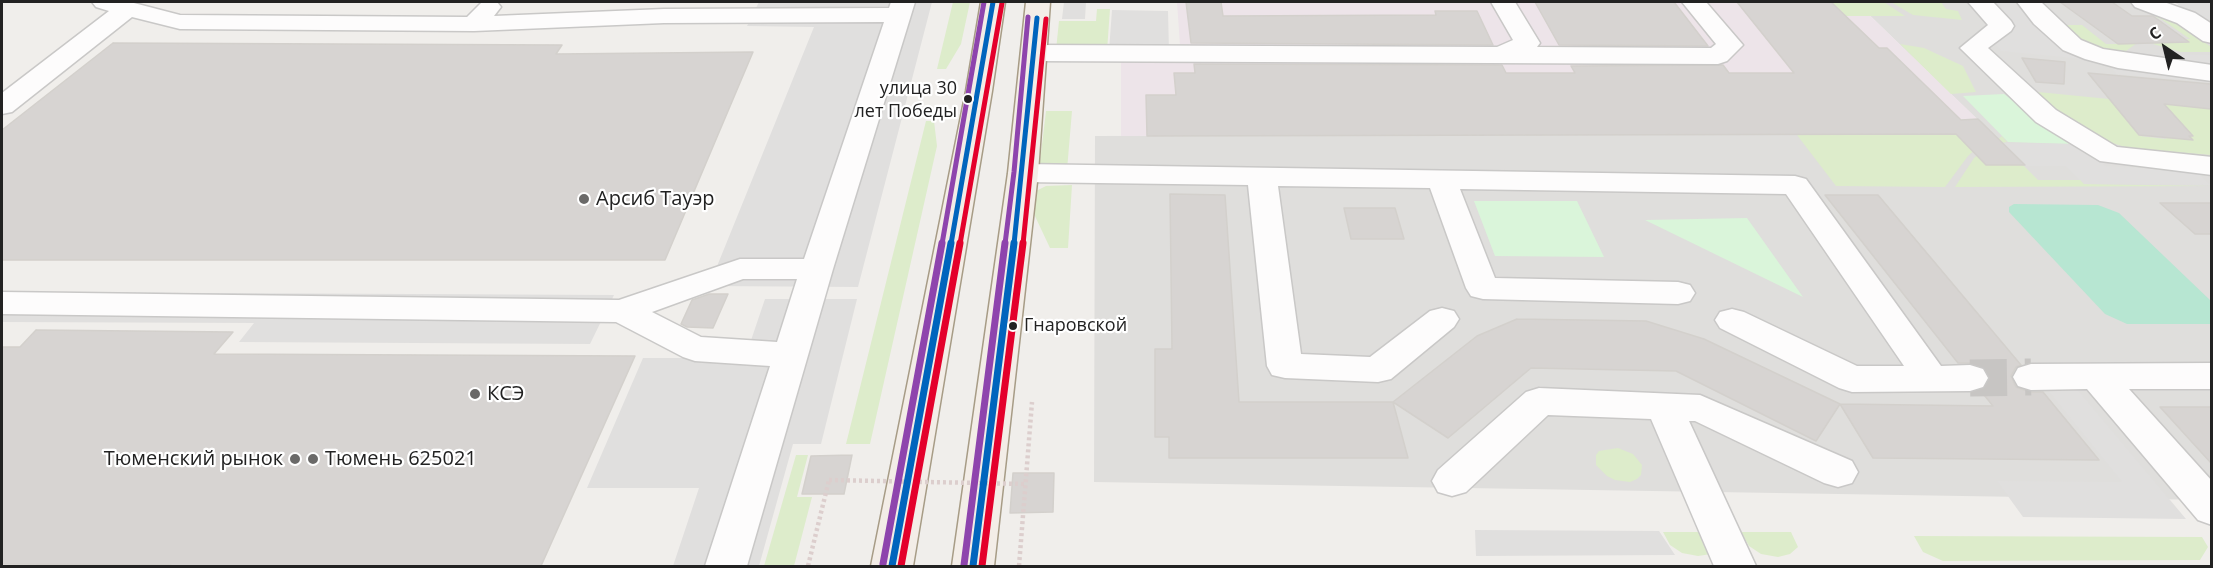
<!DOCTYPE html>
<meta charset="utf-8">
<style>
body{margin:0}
#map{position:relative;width:2213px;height:568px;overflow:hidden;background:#f0eeeb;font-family:"Open Sans",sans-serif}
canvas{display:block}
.frame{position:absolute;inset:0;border:3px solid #222;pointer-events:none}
.north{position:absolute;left:2135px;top:18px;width:60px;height:60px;-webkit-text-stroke:4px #fff;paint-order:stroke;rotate:325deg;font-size:16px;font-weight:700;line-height:24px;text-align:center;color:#222}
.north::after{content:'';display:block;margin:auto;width:21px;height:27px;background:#222;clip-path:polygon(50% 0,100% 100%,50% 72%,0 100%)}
</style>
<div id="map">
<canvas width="2213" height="568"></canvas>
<div class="frame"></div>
<div class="north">С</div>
</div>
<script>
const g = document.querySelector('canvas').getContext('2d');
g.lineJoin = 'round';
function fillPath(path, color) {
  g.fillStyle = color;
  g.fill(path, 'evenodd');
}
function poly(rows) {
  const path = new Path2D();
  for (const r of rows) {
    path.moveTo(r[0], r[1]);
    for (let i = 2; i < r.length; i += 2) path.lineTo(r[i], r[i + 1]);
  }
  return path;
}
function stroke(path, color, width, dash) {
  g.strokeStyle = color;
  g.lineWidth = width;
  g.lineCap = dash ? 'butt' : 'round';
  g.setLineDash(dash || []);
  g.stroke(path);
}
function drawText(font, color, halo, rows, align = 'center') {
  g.font = font + ' "Open Sans",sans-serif';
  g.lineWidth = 4.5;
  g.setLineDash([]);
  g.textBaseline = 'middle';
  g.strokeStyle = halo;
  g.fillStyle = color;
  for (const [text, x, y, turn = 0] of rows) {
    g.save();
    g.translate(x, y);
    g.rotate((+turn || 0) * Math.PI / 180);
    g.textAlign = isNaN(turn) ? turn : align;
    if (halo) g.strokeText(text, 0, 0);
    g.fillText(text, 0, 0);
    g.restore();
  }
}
fillPath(poly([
 [1856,2,2159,2,2211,38,2211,500,1094,482,1095,136,1992,134]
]), '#dfdedc');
fillPath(poly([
 [1177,2,1856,2,1993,134,1121,136,1121,60,1181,60]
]), '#ede4e9');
fillPath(poly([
 [953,2,970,2,961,44,946,69,937,69],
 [1831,2,1884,2,1905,16,1846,16],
 [1891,2,1941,2,1946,9,1958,11,1962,20,1913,15],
 [1097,9,1110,9,1107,51,1056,50,1059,21,1096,21],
 [2152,16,2175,21,2211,47,2211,52,2181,52,2153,44,2155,40,2166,43,2188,42,2186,39,2190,39,2161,19],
 [2064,25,2082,25,2106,44,2124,44,2129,40,2137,43,2126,51,2100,49,2084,42],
 [1900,44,1924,48,1963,66,1976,92,1951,94],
 [2038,92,2109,99,2140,136,2166,139,2165,137,2192,140,2189,136,2192,136,2164,104,2211,109,2211,155,2128,148,2106,141,2048,106],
 [1046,111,1072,111,1067,170,1039,170],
 [926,121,934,121,937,146,870,444,846,444],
 [1993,134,1968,156,1945,187,1836,186,1797,135],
 [2002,136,2007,142,2001,143,2038,180,2081,180,2084,184,2211,186,1955,187,1974,158],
 [1072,185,1068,248,1050,248,1034,214,1036,191,1046,186],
 [1618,448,1633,454,1642,465,1641,475,1637,479,1630,482,1615,480,1607,476,1596,465,1596,455,1599,451],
 [796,455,808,455,797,497,812,497,794,566,764,566],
 [1663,532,1713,532,1711,554,1698,556,1682,553,1670,545],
 [1741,532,1791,532,1798,547,1790,554,1778,557,1761,554,1749,546],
 [1914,536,2202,537,2208,547,2200,560,1943,561,1923,552]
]), '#ddeccb');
fillPath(poly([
 [2004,94,2074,144,2008,142,1963,96],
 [1474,201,1577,201,1604,257,1495,256],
 [1747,218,1803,297,1645,220]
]), '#daf5da');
fillPath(poly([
 [2014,204,2098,205,2119,213,2211,301,2211,324,2127,324,2105,314,2009,212,2009,207]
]), '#b7e6d2');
fillPath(poly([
 [759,2,932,2,858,287,709,286,814,27,747,26],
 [1064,2,1086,2,1085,19,1062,19],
 [1984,2,2020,2,2038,19,2094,60,2001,51,1992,41,2009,28],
 [2174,2,2211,2,2211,27,2197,17],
 [1112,10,1168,11,1169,52,1109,51],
 [2130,54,2211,55,2211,64,2156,63],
 [2110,66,2211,80,2211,82,2116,74],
 [2000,143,2074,144,2106,166,2196,171,2211,185,2084,184,2066,166,2024,166],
 [2,292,614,295,590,344,239,342,254,323,2,322],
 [765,299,857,299,821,444,793,444,759,566,673,566,699,488,587,488,643,358,745,358],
 [2041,382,2072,383,2186,519,2023,517,1997,481,2122,482],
 [1475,530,1659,531,1675,555,1476,556]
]), '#e0dfde');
const building = poly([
 [1186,2,1221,2,1223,16,1436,15,1435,11,1477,11,1493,45,1191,43,1186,2],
 [1535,2,1674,2,1708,46,1559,45,1535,2],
 [1737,2,1831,2,1879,48,1887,48,1961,120,1978,119,2025,165,1986,165,1956,134,1147,136,1146,95,1176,95,1174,73,1195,73,1194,64,1502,65,1506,73,1575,73,1571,66,1723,65,1729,73,1794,73,1737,2],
 [2060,2,2112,2,2132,16,2153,16,2189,42,2118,44,2060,2],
 [113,43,562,45,556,54,753,52,665,260,2,260,2,130,113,43],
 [2022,58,2065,62,2064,84,2036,82,2022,58],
 [2088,73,2211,84,2211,109,2164,104,2193,136,2189,136,2193,140,2139,135,2088,73],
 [1170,194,1225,195,1239,402,1393,402,1408,458,1169,458,1169,437,1155,437,1155,349,1172,349,1170,194],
 [1825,195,1878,195,2021,365,2016,367,2011,376,2016,387,2030,392,2043,392,2099,460,1873,458,1840,404,1993,406,1980,390,1985,388,1990,377,1984,367,1970,363,1958,363,1825,195],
 [2160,203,2211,203,2211,234,2195,234,2160,203],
 [1344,208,1395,208,1404,239,1351,239,1344,208],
 [709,294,728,294,713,328,687,327,681,324,692,300,709,294],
 [1517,319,1646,321,1704,339,1840,404,1816,441,1676,371,1531,368,1448,438,1393,402,1477,336,1517,319],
 [36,330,233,332,214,354,635,356,541,566,169,567,171,565,2,564,2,347,20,347,36,330],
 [2160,407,2211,407,2211,463,2160,407],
 [852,455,844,494,802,494,811,456,852,455],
 [1013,473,1054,473,1053,512,1010,513,1013,473]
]);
fillPath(building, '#d7d4d2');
stroke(building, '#d3d0cc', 1.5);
stroke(poly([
 [1970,378,2031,377]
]), '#c7c5c3', 37, [37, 18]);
const minor = poly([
 [92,2,130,2,180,15,467,17,482,2,497,2,501,7,494,16,664,9,889,8,891,2,915,2,833,269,747,566,705,566,770,366,695,361,683,357,616,322,2,314,2,292,619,300,740,259,804,259,884,22,664,23,474,31,180,29,132,17,12,112,2,114,2,93,109,11,96,7,92,2],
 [743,279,797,279,777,342,701,337,652,312,743,279],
 [1491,2,1515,2,1540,43,1537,47,1711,48,1716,44,1682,2,1706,2,1743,45,1727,61,1718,64,1034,61,1025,58,1021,53,1025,48,1034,45,1497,47,1513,40,1491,2],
 [1968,2,1993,2,2011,21,2014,26,2011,31,1988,48,2056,110,2117,147,2212,157,2212,175,2100,161,2036,122,1960,48,1988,25,1968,2],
 [2017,2,2041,2,2081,40,2103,49,2212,65,2212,81,2118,68,2085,59,2063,50,2034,24,2017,2],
 [2131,2,2164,2,2195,13,2212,24,2212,43,2203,41,2177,23,2135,7,2131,2],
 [1023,164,1795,176,1806,179,1941,366,1970,365,1983,369,1988,378,1983,387,1970,391,1852,392,1839,388,1720,328,1715,320,1720,312,1732,309,1744,312,1857,366,1904,366,1786,194,1460,189,1495,278,1678,282,1690,285,1695,293,1690,301,1678,304,1483,299,1471,296,1466,288,1430,188,1278,186,1301,354,1370,357,1430,311,1442,308,1454,311,1459,319,1454,327,1391,379,1378,382,1285,378,1272,375,1267,366,1248,185,1023,182,1013,179,1008,173,1013,167,1023,164],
 [2212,363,2212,389,2129,389,2212,481,2212,525,2198,520,2087,389,2031,390,2018,386,2013,377,2018,368,2031,364,2212,363],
 [1539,388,1700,395,1852,461,1858,472,1852,483,1838,487,1824,483,1695,421,1689,421,1756,566,1714,566,1651,419,1548,415,1466,492,1452,496,1438,492,1432,481,1438,470,1526,392,1539,388]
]);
const major = poly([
 [981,2,1005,2,992,91,913,566,871,566,966,91,981,2],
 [1026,2,1050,2,1038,173,994,566,952,566,1008,173,1026,2]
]);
stroke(minor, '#c9c8c7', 3);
stroke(major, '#a79c86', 3);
stroke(poly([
 [808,566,829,480],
 [1019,566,1032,402]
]), '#dccecd', 4.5, [3, 3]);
fillPath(minor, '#fdfcfc');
fillPath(major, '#f3ede7');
stroke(poly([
 [829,480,1026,484]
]), '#dccecd', 4.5, [3, 3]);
stroke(poly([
 [951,244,993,2],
 [1014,244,1037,18]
]), '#0065bd', 5);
stroke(poly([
 [892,566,951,243],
 [973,566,1014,243]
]), '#0065bd', 7);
stroke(poly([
 [960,244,1002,3],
 [1023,244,1046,19]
]), '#e4002b', 5);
stroke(poly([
 [901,566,960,243],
 [982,566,1023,243]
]), '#e4002b', 7);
stroke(poly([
 [942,244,984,2],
 [1005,244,1014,172,1028,17]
]), '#8e44ad', 5);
stroke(poly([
 [883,564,942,243],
 [964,565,1005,243]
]), '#8e44ad', 7);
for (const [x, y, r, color] of [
 [968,99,5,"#222"],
 [584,199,6,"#6a6968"],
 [1013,326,5,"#222"],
 [475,394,6,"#6a6968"],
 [295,459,6,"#6a6968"],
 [313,459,6,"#6a6968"]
]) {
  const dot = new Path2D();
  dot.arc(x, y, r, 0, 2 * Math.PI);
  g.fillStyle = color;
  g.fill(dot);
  stroke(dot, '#fff', 2);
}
drawText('18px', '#222', '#fff', [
 ["улица 30",957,89],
 ["лет Победы",957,112],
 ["Гнаровской",1024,326,"left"]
], 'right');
drawText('20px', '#222', '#fff', [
 ["Арсиб Тауэр",596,199],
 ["КСЭ",487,394],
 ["Тюменский рынок",283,459,"right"],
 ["Тюмень 625021",325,459]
], 'left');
</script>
